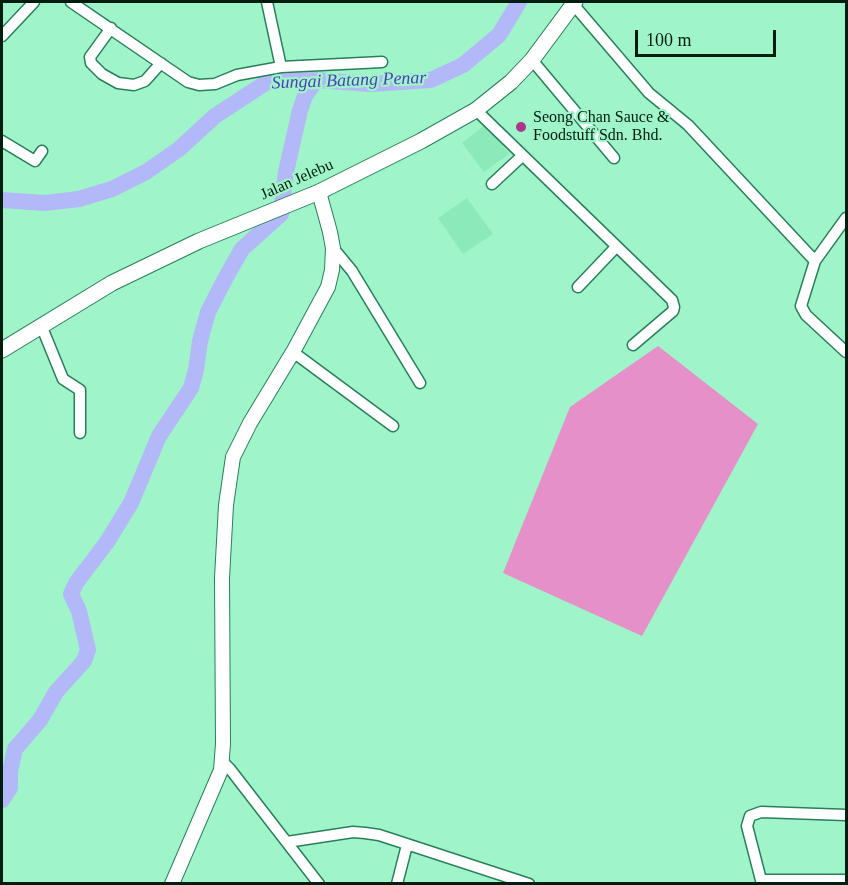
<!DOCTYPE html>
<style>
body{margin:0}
#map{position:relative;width:848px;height:885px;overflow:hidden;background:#a0f4c9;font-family:"Times New Roman",serif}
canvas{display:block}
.frame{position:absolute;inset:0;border:3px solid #001e10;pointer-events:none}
.scale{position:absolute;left:635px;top:30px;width:141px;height:27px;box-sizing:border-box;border:3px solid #001e10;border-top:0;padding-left:8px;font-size:18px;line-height:21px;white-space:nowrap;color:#001e10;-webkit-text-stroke:4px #a0f4c9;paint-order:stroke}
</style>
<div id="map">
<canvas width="848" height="885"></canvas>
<div class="frame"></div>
<div class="scale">100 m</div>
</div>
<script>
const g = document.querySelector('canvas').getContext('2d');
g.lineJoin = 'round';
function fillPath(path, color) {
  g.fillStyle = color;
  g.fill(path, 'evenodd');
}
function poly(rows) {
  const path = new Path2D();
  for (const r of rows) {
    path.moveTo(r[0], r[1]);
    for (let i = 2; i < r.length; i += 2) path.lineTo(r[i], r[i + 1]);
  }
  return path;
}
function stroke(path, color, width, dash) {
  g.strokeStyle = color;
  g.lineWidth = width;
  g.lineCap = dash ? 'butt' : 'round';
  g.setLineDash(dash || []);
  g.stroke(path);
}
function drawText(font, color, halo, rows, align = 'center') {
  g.font = font + ' "Times New Roman",serif';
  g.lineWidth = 4.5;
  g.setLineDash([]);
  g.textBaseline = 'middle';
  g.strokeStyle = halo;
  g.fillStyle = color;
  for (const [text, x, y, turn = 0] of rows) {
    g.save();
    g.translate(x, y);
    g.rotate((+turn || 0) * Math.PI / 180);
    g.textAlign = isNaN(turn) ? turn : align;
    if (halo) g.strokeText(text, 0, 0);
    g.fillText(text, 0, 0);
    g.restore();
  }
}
fillPath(poly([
 [486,124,509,154,484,172,462,143],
 [467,198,493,234,463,254,438,218]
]), '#8ce9ba');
fillPath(poly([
 [658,346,758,424,642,636,503,573,570,407]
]), '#e590c8');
stroke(poly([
 [2,200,45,203,79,199,112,189,146,172,179,149,215,116,267,82,316,80,371,84,431,80,463,65,499,35,519,2],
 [2,800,10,788,10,771,15,749,40,720,56,692,84,661,88,650,79,611,71,594,76,583,107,542,131,503,159,436,191,388,196,370,200,341,208,312,226,277,242,249,281,214,286,172,300,110,305,96,316,80]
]), '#b3b8f8', 16);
const street = poly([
 [71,2,188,82,199,85,215,84,237,75,281,67,382,62],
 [267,2,281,67],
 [573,4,649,93,688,125,815,261],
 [111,28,90,57,91,63,102,74,118,83,134,85,145,81,161,63],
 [2,36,34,2],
 [532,60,614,158],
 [476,110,672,300,674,307,673,311,633,345],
 [2,141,35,161,42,151],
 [492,184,522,156],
 [846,218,815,261,801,306,806,315,846,352],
 [333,248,352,271,420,383],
 [578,287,616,247],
 [41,325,63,379,80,390,80,433],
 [293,352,393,426],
 [222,761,230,769,319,884],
 [287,842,353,832,365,833,379,835,529,884],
 [761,880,846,880],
 [397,884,407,845],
 [762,884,747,826,750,816,761,812,846,815]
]);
const secondary = poly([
 [172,884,221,770,223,744,222,578,226,505,233,457,250,423,293,352,328,287,332,270,333,248,330,232,319,192]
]);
const primary = poly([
 [2,350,112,283,199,241,319,192,421,141,476,110,511,82,532,60,575,2]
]);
stroke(street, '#287f5a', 13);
stroke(secondary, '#287f5a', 16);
stroke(primary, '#287f5a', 17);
stroke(street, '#fff', 10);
stroke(secondary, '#fff', 14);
stroke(primary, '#fff', 15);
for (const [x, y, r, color] of [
 [521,127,6,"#ad368c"]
]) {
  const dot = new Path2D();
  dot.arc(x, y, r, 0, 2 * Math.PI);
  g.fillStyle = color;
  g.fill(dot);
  stroke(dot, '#a0f4c9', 2);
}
drawText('16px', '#001e10', '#a0f4c9', [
 ["Seong Chan Sauce &",533,118],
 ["Foodstuff Sdn. Bhd.",533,136]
], 'left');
drawText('16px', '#001e10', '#a0f4c9', [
 ["Jalan Jelebu",297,180,-24]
]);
drawText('italic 18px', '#4b3eb6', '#a0f4c9', [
 ["Sungai Batang Penar",349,81,-2]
]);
</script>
